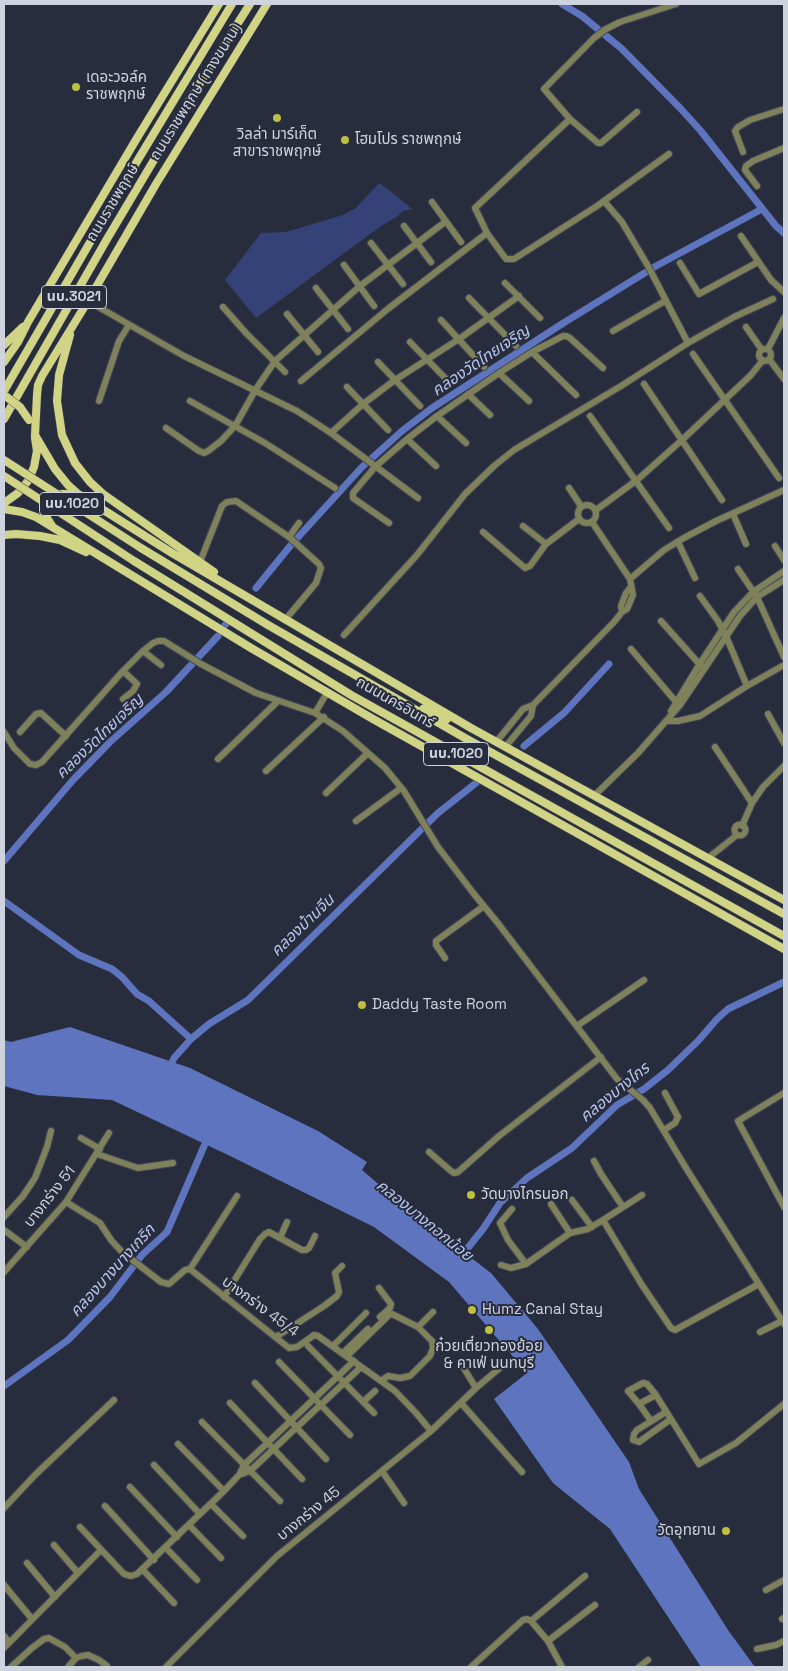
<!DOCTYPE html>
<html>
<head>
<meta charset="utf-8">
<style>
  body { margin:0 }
  #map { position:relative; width:788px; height:1671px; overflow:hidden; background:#282d3d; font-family:"Space Grotesk",sans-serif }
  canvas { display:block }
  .frame { position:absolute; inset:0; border:5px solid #cfd3de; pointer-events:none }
</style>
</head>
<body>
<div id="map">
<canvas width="788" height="1671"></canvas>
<div class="frame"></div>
</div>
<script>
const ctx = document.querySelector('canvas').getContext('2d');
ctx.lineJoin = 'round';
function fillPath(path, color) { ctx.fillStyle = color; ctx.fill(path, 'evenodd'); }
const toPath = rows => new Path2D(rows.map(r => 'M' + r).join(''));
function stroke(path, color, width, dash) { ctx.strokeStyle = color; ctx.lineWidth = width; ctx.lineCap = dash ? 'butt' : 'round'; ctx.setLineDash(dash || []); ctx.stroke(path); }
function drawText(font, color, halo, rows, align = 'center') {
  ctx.font = font + ' "Space Grotesk","Noto Sans Thai",sans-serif'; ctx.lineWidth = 4; ctx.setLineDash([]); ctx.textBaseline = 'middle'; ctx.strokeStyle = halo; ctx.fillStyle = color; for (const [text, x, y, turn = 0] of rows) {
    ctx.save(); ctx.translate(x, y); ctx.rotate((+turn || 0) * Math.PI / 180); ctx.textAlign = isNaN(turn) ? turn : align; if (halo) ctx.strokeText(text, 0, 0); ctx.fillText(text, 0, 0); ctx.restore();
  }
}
fillPath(toPath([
  [379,183,388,189,412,209,403,211,398,216,381,226,256,318,225,280,261,233,286,232,343,215,356,208]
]), '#344277');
fillPath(toPath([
  [70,1027,190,1068,318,1131,367,1162,362,1170,416,1216,491,1273,538,1329,629,1462,639,1489,728,1630,755,1667,701,1667,610,1529,553,1483,494,1399,527,1373,449,1282,374,1227,228,1155,112,1100,37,1095,4,1086,4,1040,11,1042]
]), '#5e74bf');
stroke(toPath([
  [562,4,582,16,622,49,681,109,700,130,776,226,784,233],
  [256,588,291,545,362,467,402,431,432,408,565,322,656,266,762,209],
  [225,625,227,623],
  [524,746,564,713,609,664],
  [4,861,73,780,110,742,166,692,218,636],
  [4,901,79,955,112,969,122,977,137,994,149,1001,191,1039],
  [169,1070,174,1058,191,1039,209,1024,248,1000,438,813,476,783],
  [459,1259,483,1229,500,1203,527,1178,572,1148,617,1105,644,1089,668,1070,698,1041,717,1019,728,1009,784,982],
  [4,1386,68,1340,110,1297,142,1255,167,1232,208,1137]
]), '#5e74bf', 7);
const minor = toPath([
  [637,112,608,137,601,143,598,143,570,119,544,89,594,38,606,29,620,22,676,4],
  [570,119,475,208,487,233,506,259,514,259,597,206,669,154],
  [743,152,735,131,738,127,750,120,784,109],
  [757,186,745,170,746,166,753,161,784,148],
  [604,201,622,222,648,266,688,343],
  [432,202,461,242],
  [404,226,431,262],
  [741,236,771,280,784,292],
  [371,243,403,284],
  [680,263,699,294,758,262],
  [344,265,374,306],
  [505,283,540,318],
  [316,288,348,329],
  [469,298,516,346],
  [88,301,184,356,297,411,331,433,418,498],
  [223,307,246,333,285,372],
  [287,314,318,352],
  [441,320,484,367],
  [746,327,762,350],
  [613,331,665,301],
  [410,342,450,383],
  [768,349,784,318],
  '759 355a6 6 0 1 1 12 0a6 6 0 1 1-12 0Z',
  [532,352,576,395],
  [693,354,779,478],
  [769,359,784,379],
  [378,362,420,406],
  [499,373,529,401],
  [301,381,389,308,487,233],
  [644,384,722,500],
  [347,387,388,430],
  [468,394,490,415],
  [99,401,119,341,129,325],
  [190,401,265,443,335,488],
  [437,416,466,443],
  [590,416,669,528],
  [166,428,199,451,204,453,208,451,221,441,235,426,256,389,275,361,360,286,445,222],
  [331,433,363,404,395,380,459,339,519,296],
  [407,439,436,466],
  [569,488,581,506],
  '578 514a9 9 0 1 1 18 0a9 9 0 1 1-18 0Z',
  [596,510,637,480,682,440,751,375,763,360],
  [733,514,746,544],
  [389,523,353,498,353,493,375,467,407,439,437,416,499,373,532,352,563,336,566,336,570,338,603,368],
  [523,526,546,544],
  [483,532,525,568,530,566,546,544,579,519],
  [678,542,695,578],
  [775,546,784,560],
  [200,562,222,506,227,502,236,501,289,537,299,523],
  [738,569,757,597,784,657],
  [630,579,664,550,682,539,716,521,784,490],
  [700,596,718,621,726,636,747,686],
  [622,612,621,606,626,593,630,588],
  [285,620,316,583,321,568,319,564,289,537],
  [661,621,702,667],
  [344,635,417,555,465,494,494,466,514,450,621,386,688,343,734,317,773,299],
  [631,649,677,703],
  [143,651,161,665],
  [123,699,133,691,137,684,123,671],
  [671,711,699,665,734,612,753,592,784,571],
  [315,713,327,693],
  [768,714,784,743],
  [666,721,678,721,700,716,747,686,784,665],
  [4,732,14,748,30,764,36,765,42,762,123,671,143,651,153,643,158,641,164,641,201,664,256,693,315,713,343,731,385,768,404,791,438,847,474,894,497,922,617,1079,643,1100,650,1108,686,1168,784,1324],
  [20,732,36,714,41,713,66,736],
  [497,741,523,709,533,705,614,622,622,612,627,609,633,595,630,579,592,522],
  [506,746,531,716,533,705],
  [715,747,752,803],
  [218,759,278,701],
  [266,771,324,717],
  [326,793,368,753],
  [595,795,638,753,680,705,740,616,757,597,784,580],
  [356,821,401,788],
  '734.5 830a5.5 5.5 0 1 1 11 0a5.5 5.5 0 1 1-11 0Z',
  [742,826,752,803,763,787,784,766],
  [708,858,737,835],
  [445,958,436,945,436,941,484,906],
  [577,1026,644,980],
  [784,1093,738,1121,784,1207],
  [664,1130,675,1123,678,1117,665,1093],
  [81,1138,100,1149],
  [429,1152,451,1171,454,1173,458,1172,499,1136,601,1057],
  [97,1154,138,1168,173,1163],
  [594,1161,601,1174,623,1207],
  [572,1200,592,1227],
  [66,1202,100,1223,111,1240,122,1252,161,1282,169,1284,185,1270,190,1269,289,1348,297,1347,310,1338,314,1335,318,1336,395,1391,416,1413,431,1431],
  [551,1204,570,1233],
  [512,1209,500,1223,508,1240,526,1264,570,1233,588,1229,603,1220,642,1285,671,1328,675,1330,759,1284],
  [4,1217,23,1196,35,1178,47,1147,51,1131],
  [603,1220,642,1195],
  [4,1230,27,1247],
  [280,1238,302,1250,306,1250,309,1248,315,1236],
  [501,1265,511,1268,526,1264],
  [190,1269,237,1196],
  [4,1272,66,1202,109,1133],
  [379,1288,391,1304,390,1308,380,1317],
  [224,1297,260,1239,265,1234,269,1232,280,1238,287,1222],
  [418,1327,433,1312],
  [760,1332,782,1321],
  [276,1337,324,1306,337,1296,339,1292,335,1273,342,1266],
  [308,1346,374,1413],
  [333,1346,366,1313],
  [343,1353,368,1329],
  [347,1356,389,1315,392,1314,418,1327,432,1341,433,1348,430,1356,410,1376,400,1378,388,1376,381,1381],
  [279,1362,350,1435],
  [460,1362,476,1388],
  [255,1383,326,1459],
  [363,1402,375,1391],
  [230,1403,302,1479],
  [461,1403,522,1472],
  [639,1404,628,1391,643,1383,647,1384,656,1395,699,1464,736,1443,784,1404],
  [666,1412,637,1430,634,1434,633,1440,639,1442,671,1419],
  [651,1421,639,1404,656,1395],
  [202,1422,280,1501],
  [178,1444,224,1491],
  [154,1465,200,1514],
  [382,1471,404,1503],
  [239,1475,250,1471,361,1367],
  [130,1487,177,1537],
  [211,1504,243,1536],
  [105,1506,154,1560],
  [4,1508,35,1475,114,1400],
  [189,1525,221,1558],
  [80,1527,124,1574,131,1576,137,1574,224,1491,239,1475,244,1465,354,1361],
  [54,1545,78,1573],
  [166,1548,197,1580],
  [27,1563,55,1597],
  [143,1570,174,1603],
  [4,1585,32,1619],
  [766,1590,784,1580],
  [782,1619,784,1618],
  [531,1621,585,1576],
  [4,1636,9,1642],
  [548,1641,595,1605],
  [4,1648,101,1550],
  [757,1649,776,1645,784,1641],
  [11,1667,32,1648,44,1639,49,1638,65,1647,76,1658],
  [68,1667,76,1658,82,1656,88,1655,99,1660,107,1666],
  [166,1667,277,1556,431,1431,476,1388,508,1361],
  [471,1667,523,1620,527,1619,531,1621,548,1641,562,1667],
  [639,1667,648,1660]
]);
const major = toPath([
  [70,335,59,375,57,401,62,435,75,463,90,482,103,494,214,572],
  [4,345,23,327],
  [4,362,18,342,28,322,137,138,219,4],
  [4,391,133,168,232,4],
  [4,419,107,239,195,91,250,4],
  [35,435,55,469,68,485,78,494,172,553,471,728,784,900],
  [35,435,37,395,38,385,42,376,88,301,156,184,267,4],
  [4,503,18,493,28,481,34,467,37,451,35,438],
  [4,509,22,512,36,517,251,648,373,719,784,949],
  [52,526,45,515,45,504,49,497,56,494,78,494],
  [4,535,16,534,40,536,60,540,86,552],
  [141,548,268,625,465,738,784,914],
  [134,561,351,695,784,936],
  [423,709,447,719]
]);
stroke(minor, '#434857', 8);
stroke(major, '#434857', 9);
stroke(minor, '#7f815b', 6);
stroke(major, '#d2d485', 8);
const majorBridge = toPath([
  [4,395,20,407,29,420],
  [4,460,141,548],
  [4,476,134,561]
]);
stroke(majorBridge, '#434857', 9, []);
stroke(majorBridge, '#d2d485', 8);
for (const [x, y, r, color] of [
  [76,87,5,"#bebf42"],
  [277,118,5,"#bebf42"],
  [345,140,5,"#bebf42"],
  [362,1005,5,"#bebf42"],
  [471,1195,5,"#bebf42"],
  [472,1310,5,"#bebf42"],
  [489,1330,5,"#bebf42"],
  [726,1531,5,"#bebf42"]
]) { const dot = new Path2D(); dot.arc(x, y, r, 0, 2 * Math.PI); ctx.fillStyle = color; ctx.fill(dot); stroke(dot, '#282d3d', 2); }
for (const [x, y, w] of [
  [74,297,65],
  [72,504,65],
  [456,754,65]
]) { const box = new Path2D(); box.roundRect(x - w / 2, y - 11.5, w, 23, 4); ctx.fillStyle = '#282d3d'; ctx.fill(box); stroke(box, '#cfd3de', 1); }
drawText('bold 14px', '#cfd3de', null, [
  ["นบ.3021",74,297],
  ["นบ.1020",72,504],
  ["นบ.1020",456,754]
]);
drawText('15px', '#cfd3de', '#282d3d', [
  ["เดอะวอล์ค",86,78],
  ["ราชพฤกษ์",86,95],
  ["วิลล่า มาร์เก็ต",277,135,"center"],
  ["สาขาราชพฤกษ์",277,152,"center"],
  ["โฮมโปร ราชพฤกษ์",355,140],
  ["Daddy Taste Room",372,1005],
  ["วัดบางไกรนอก",481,1195],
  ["Humz Canal Stay",482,1310],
  ["ก๋วยเตี๋ยวทองย้อย",489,1347,"center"],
  ["& คาเฟ่ นนทบุรี",489,1364,"center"],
  ["วัดอุทยาน",716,1531,"right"]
], 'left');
drawText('15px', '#cfd3de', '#282d3d', [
  ["ถนนราชพฤกษ์ (ทางขนาน)",196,92,-58],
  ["ถนนราชพฤกษ์",113,203,-59],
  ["ถนนนครอินทร์",395,703,30],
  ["บางกร่าง 51",50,1197,-52],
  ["บางกร่าง 45/4",260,1307,36],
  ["บางกร่าง 45",309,1514,-39]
]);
drawText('italic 16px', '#b7c4ed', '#282d3d', [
  ["คลองวัดไทยเจริญ",481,361,-34],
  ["คลองวัดไทยเจริญ",100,737,-44],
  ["คลองบ้านจีน",303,926,-44],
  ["คลองบางไกร",615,1093,-39],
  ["คลองบางกอกน้อย",424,1221,39],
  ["คลองบางนางเกริก",113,1271,-48]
]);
</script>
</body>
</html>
